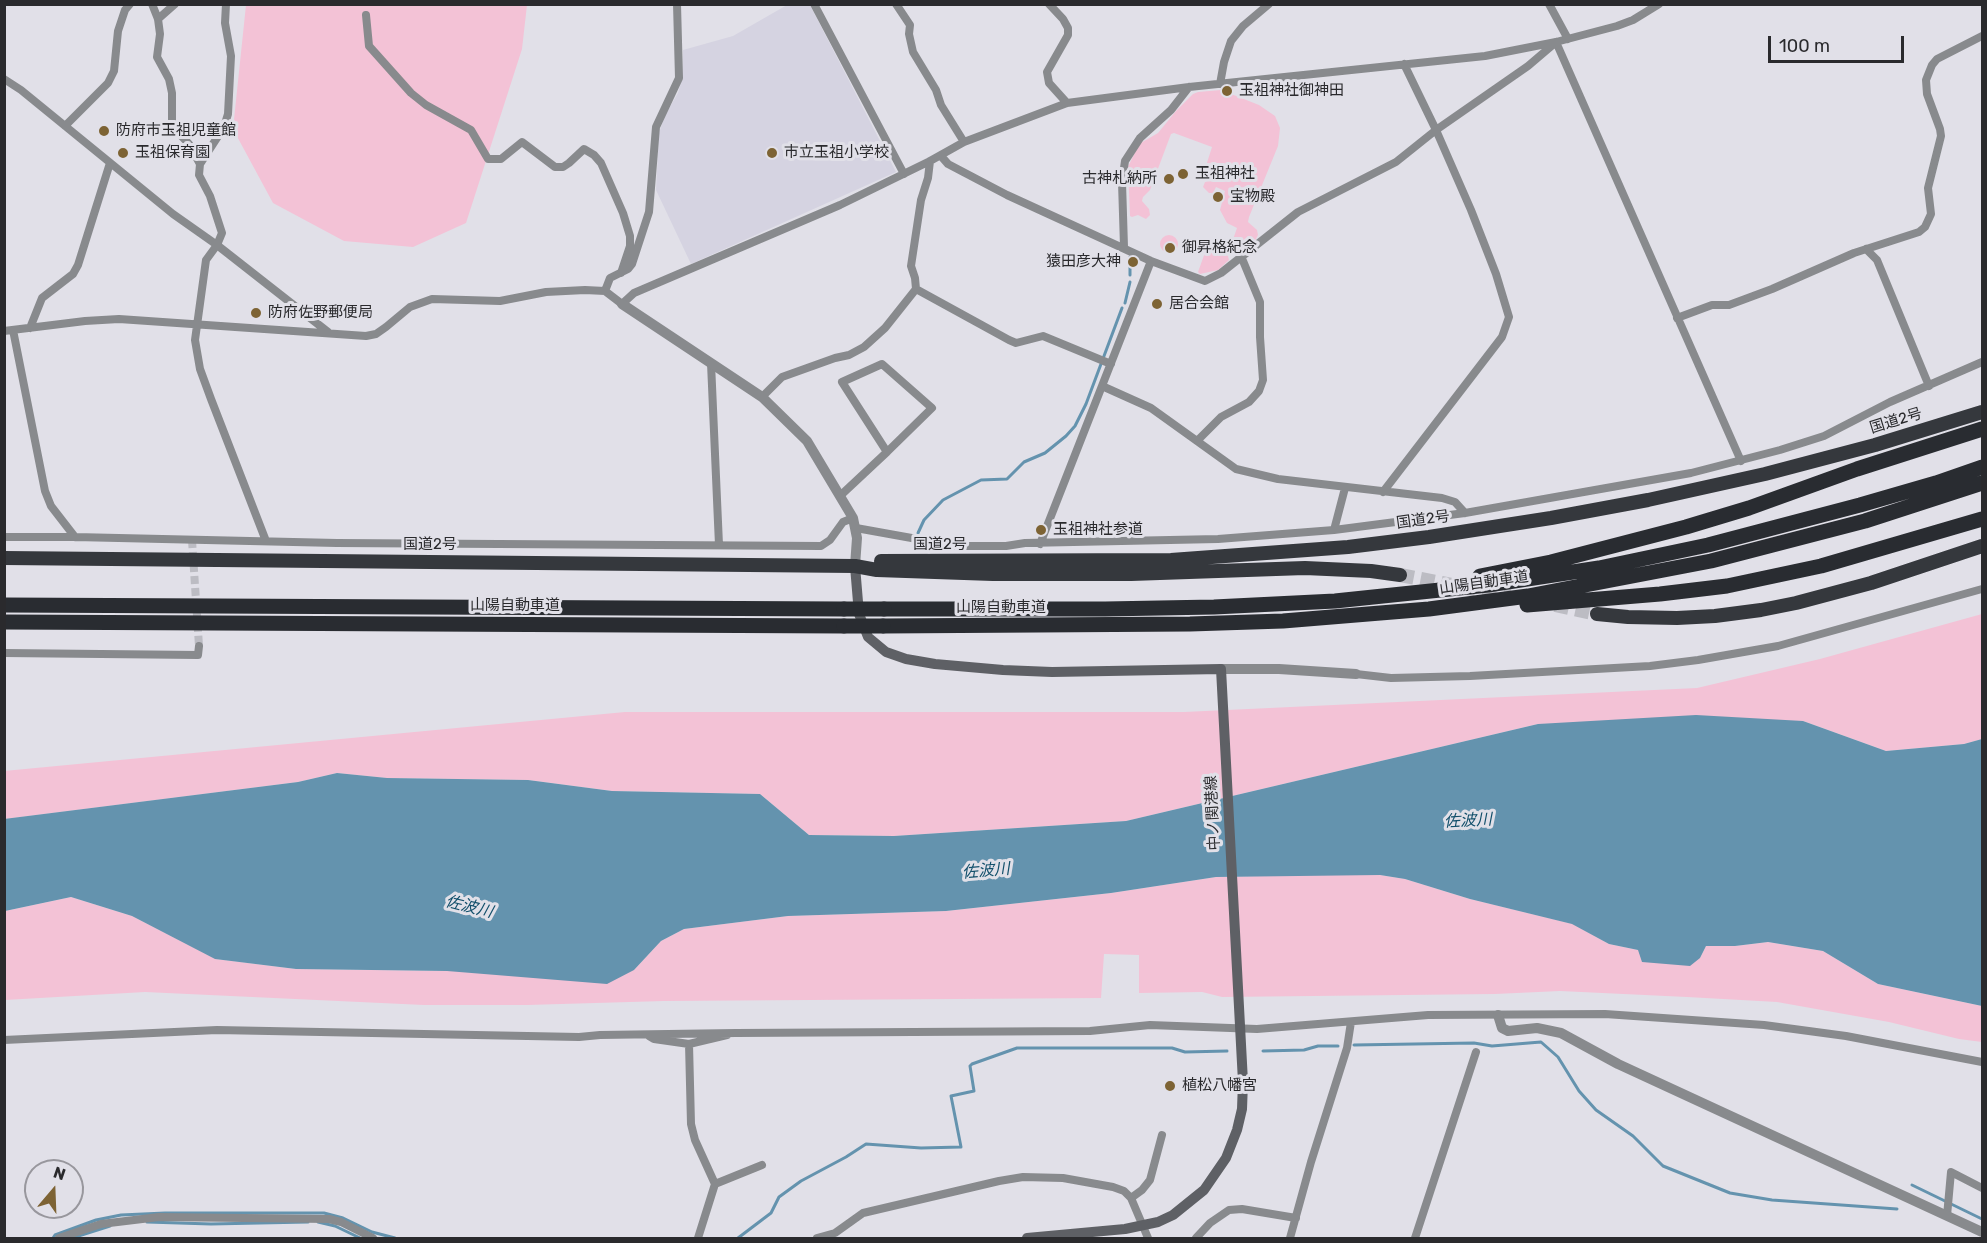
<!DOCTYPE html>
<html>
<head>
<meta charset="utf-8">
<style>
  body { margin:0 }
  #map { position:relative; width:1987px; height:1243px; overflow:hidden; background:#e1e0e8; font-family:Rubik,sans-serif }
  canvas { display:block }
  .frame { position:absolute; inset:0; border:6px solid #2a2a2d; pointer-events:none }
  .north { position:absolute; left:24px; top:1159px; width:60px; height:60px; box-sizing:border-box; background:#e1e0e8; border:2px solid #98979d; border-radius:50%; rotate:19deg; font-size:16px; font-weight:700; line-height:24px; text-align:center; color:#2a2a2d }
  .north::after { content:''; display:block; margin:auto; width:21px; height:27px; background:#7d6334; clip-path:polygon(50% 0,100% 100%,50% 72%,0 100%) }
  .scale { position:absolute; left:1768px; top:36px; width:136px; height:27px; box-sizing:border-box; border:3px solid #2a2a2d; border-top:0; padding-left:8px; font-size:18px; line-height:21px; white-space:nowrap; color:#2a2a2d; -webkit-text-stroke:4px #e1e0e8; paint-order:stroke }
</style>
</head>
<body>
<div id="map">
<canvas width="1987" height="1243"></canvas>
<div class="frame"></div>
<div class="north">N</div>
<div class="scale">100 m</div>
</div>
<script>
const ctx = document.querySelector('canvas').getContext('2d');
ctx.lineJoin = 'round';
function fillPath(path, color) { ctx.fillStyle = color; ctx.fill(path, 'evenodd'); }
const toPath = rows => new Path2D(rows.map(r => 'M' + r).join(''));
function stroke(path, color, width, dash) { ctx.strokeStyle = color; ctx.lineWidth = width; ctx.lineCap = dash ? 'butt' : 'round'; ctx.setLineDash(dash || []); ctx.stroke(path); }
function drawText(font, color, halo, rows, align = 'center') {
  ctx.font = font + ' Rubik,"Noto Sans JP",sans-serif'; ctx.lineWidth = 6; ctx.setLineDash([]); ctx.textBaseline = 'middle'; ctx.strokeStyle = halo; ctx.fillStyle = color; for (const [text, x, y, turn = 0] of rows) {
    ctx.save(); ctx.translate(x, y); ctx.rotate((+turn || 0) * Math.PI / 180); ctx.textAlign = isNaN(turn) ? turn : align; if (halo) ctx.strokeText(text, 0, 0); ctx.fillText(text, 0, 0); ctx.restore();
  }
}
fillPath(toPath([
  [787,5,810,5,896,172,691,264,656,190,659,133,665,115,678,93,682,78,683,50,733,36]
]), '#d5d3e1');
fillPath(toPath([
  [246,5,527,5,522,49,466,223,413,247,344,241,273,203,233,129],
  [1221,90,1259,105,1275,116,1280,128,1278,146,1249,217,1248,222,1257,230,1258,235,1255,241,1238,255,1232,252,1230,248,1237,228,1227,223,1220,210,1225,191,1216,187,1213,193,1209,193,1203,187,1205,182,1208,181,1211,176,1204,172,1212,147,1174,133,1171,134,1150,190,1143,197,1142,201,1149,209,1150,215,1146,219,1138,215,1132,217,1130,216,1128,167,1139,144,1158,133,1176,111,1193,94,1198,92],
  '1160 244a9 9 0 1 1 18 0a9 9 0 1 1-18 0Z',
  [1207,247,1221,251,1228,256,1229,260,1218,270,1200,274,1198,272],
  [1982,614,1982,739,1964,744,1886,751,1803,721,1538,724,1126,821,894,836,809,835,760,794,612,791,528,780,386,778,337,773,298,782,5,819,4,771,625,712,1184,712,1697,688,1820,659],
  [1302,875,1380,875,1405,879,1470,899,1573,924,1609,944,1638,950,1700,958,1706,946,1735,946,1768,942,1823,951,1878,984,1982,1006,1982,1042,1959,1039,1889,1022,1777,1002,1687,997,1560,991,1495,994,1222,997,1202,992,1139,993,1139,955,1104,954,1101,998,664,1001,527,1005,424,1005,145,992,5,1000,5,911,71,897,132,916,216,959,296,969,447,971,634,970,661,941,684,929,788,916,946,911,1111,893,1216,877]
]), '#f3c2d6');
fillPath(toPath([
  [1696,715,1803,721,1886,751,1964,744,1982,739,1982,1006,1878,984,1823,951,1768,942,1735,946,1706,946,1700,958,1690,966,1642,962,1638,950,1609,944,1572,924,1470,899,1405,879,1380,875,1216,877,1111,893,946,911,788,916,684,929,661,941,634,970,607,984,447,971,296,969,215,959,132,916,71,897,5,911,4,819,298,782,337,773,387,778,528,780,612,791,760,794,809,835,894,836,1126,821,1538,724]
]), '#6493ae');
stroke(toPath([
  [1130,275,1130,257],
  [1125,303,1130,282],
  [918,533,924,520,943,500,981,480,1007,479,1024,462,1045,453,1066,436,1075,426,1086,404,1122,308],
  [1354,1045,1474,1043,1492,1046,1541,1042,1558,1057,1579,1091,1596,1110,1633,1136,1663,1166,1730,1193,1772,1200,1897,1209],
  [1263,1051,1304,1050,1318,1046,1338,1046],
  [1912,1185,1982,1219],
  [147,1222,211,1224,308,1222],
  [318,1222,335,1226,360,1238],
  [53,1238,55,1235,96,1220,121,1215,165,1213,324,1213,343,1218,372,1232,395,1238],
  [72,1238,110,1226],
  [738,1238,771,1213,779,1197,801,1181,846,1157,866,1144,921,1148,961,1147,951,1096,974,1091,970,1066,972,1064,1017,1048,1172,1048,1185,1052,1227,1051]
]), '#6493ae', 3);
stroke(toPath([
  [192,540,199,646]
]), '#bcbcc3', 8, [8, 4]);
stroke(toPath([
  [1400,575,1510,596],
  [1555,605,1597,614]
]), '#bcbcc3', 14, [14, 7]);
stroke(toPath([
  [152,4,158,19,160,34,157,57,169,79,172,93,172,126,189,144,200,164],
  [226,4,225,23,231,56,228,114,224,127,200,164,199,175,210,196,222,233,217,245,206,260,195,340,200,369,211,399,266,541],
  [814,4,904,174],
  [896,4,910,25,909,34,913,52,936,90,941,105,964,142],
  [1049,4,1063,19,1068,28,1068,35,1047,72,1049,83,1067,103],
  [1549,4,1568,39],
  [366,15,369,46,411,93,426,105,471,130,488,159,501,159,522,142,555,167,563,167,569,163,584,149,594,155,601,163,623,213,630,236,630,246,621,273],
  [158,19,175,4],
  [1556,42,1741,461],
  [4,79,21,90,173,214,217,245,328,332],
  [1220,84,1224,62,1231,41,1243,26,1269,4],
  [65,126,108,83,114,71,118,31,125,10,130,4],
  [941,156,948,164,1007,195,1151,261,1205,281,1221,273,1298,212,1396,162,1436,130,1528,66,1555,43],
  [1124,247,1122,182,1125,161,1140,138,1171,110,1189,87],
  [1866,249,1877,260,1929,386],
  [916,289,1009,340,1016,343,1043,336,1111,364],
  [605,291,610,278,628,269,632,264,649,212,656,127,679,78,677,4],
  [1677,318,1712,305,1729,305,1772,289,1854,253,1919,232,1925,227,1931,214,1928,188,1941,136,1940,129,1927,94,1926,80,1932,65,1937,59,1982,36],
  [30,328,42,298,73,274,78,265,110,163],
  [13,330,45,491,51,506,75,537],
  [4,331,85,321,119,319,366,336,376,334,386,327,410,307,432,299,500,301,546,292,585,290,605,291,622,304,634,293,840,205,930,161,964,142,1067,103,1189,87,1485,56,1556,42,1617,26,1633,20,1659,4],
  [711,363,719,545],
  [1102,386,1151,408,1236,469,1278,479,1442,498,1455,502,1465,513],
  [762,397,782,377,835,358,849,355,864,347,885,328,916,289,915,278,911,266,921,200,928,178,930,161],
  [1197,441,1221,417,1249,402,1259,391,1263,380,1260,337,1260,302,1241,256],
  [1383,492,1502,337,1509,317,1496,274,1471,210,1436,130,1404,64],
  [841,495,887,452,932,408,882,364,842,382,887,452],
  [856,528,956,546,1006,546,1025,543,1218,539,1334,530,1465,513,1691,473,1780,450,1824,436,1890,402,1982,362],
  [1334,530,1345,488],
  [4,537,75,537,337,543,821,546,830,540,843,522,853,518],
  [1040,544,1151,261],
  [4,653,198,655,199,646],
  [1356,674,1391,678,1470,676,1650,666,1698,660,1778,646,1982,589],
  [649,1036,654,1039,689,1044,727,1035],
  [4,1040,217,1030,579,1037,600,1035,736,1033,1090,1031,1150,1025,1257,1029,1428,1015,1605,1014,1764,1025,1846,1036,1982,1062],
  [689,1044,691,1124,695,1140,715,1184,698,1238],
  [715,1184,762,1165],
  [1131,1198,1142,1190,1150,1180,1162,1135],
  [1947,1216,1951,1172,1982,1188],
  [59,1238,101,1224,159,1217,329,1219,341,1222,373,1238],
  [817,1238,835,1233,863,1213,999,1181,1023,1177,1063,1178,1113,1187,1124,1191,1131,1198,1148,1238],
  [1196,1238,1210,1223,1229,1210,1242,1209,1296,1218],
  [1290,1238,1311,1162,1347,1048,1351,1022],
  [1415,1238,1476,1052]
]), '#888a8d', 8);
stroke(toPath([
  [622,304,762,397,807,441,853,518,857,538,855,566],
  [1221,669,1279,669,1356,674],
  [1498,1015,1502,1028,1508,1031,1537,1028,1561,1033,1618,1064,1982,1232]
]), '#888a8d', 10);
stroke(toPath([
  [855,566,859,614,868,637,886,652,906,659,935,664,1003,670,1052,672,1221,669,1243,1082,1242,1109,1237,1130,1226,1158,1204,1190,1173,1215,1158,1222,1125,1229,1027,1238]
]), '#5e6065', 10);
stroke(toPath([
  [4,558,855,566,877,570,993,574,1131,574,1305,568,1371,571,1400,575],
  [881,561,1171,560,1348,547,1429,537,1551,518,1648,500,1765,474,1875,445,1982,412],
  [1597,614,1628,617,1677,618,1715,616,1761,610,1796,603,1871,583,1982,546]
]), '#35383d', 14);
stroke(toPath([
  [1480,576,1551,562,1686,527,1749,508,1857,469,1982,429],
  [4,605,844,609],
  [1527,605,1660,594,1727,586,1821,566,1982,519],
  [884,609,1105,609,1214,607,1335,601,1488,585,1599,568,1708,545,1860,505,1936,483,1982,467],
  [4,622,844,626],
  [883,626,1190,624,1283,621,1429,609,1528,596,1711,561,1865,521,1982,483]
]), '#292c31', 15);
stroke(toPath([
  [844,609,884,609],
  [844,626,883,626]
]), '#292c31', 15);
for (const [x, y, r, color] of [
  [1227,91,6,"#7d6334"],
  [104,131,6,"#7d6334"],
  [123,153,6,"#7d6334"],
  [772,153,6,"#7d6334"],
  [1183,174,6,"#7d6334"],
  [1169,179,6,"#7d6334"],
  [1218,197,6,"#7d6334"],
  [1170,248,6,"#7d6334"],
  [1133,262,6,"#7d6334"],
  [1157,304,6,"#7d6334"],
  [256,313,6,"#7d6334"],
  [1041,530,6,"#7d6334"],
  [1170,1086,6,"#7d6334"]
]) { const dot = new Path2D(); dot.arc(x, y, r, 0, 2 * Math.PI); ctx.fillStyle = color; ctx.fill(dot); stroke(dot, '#e1e0e8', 2); }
drawText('15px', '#2a2a2d', '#e1e0e8', [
  ["玉祖神社御神田",1239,91],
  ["防府市玉祖児童館",116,131],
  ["玉祖保育園",135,153],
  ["市立玉祖小学校",784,153],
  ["玉祖神社",1195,174],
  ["古神札納所",1157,179,"right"],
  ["宝物殿",1230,197],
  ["御昇格紀念",1182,248],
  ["猿田彦大神",1121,262,"right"],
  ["居合会館",1169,304],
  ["防府佐野郵便局",268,313],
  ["玉祖神社参道",1053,530],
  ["植松八幡宮",1182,1086]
], 'left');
drawText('15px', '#2a2a2d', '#e1e0e8', [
  ["国道2号",1896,421,-17],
  ["国道2号",1423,520,-8],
  ["国道2号",430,545],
  ["国道2号",940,545],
  ["山陽自動車道",1484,583,-8],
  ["山陽自動車道",515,606],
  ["山陽自動車道",1001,608],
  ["中ノ関港線",1213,813,-93]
]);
drawText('italic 16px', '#124f6b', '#e1e0e8', [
  ["佐波川",1468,821,-3],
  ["佐波川",986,871,-5],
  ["佐波川",469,907,14]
]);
</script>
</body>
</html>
